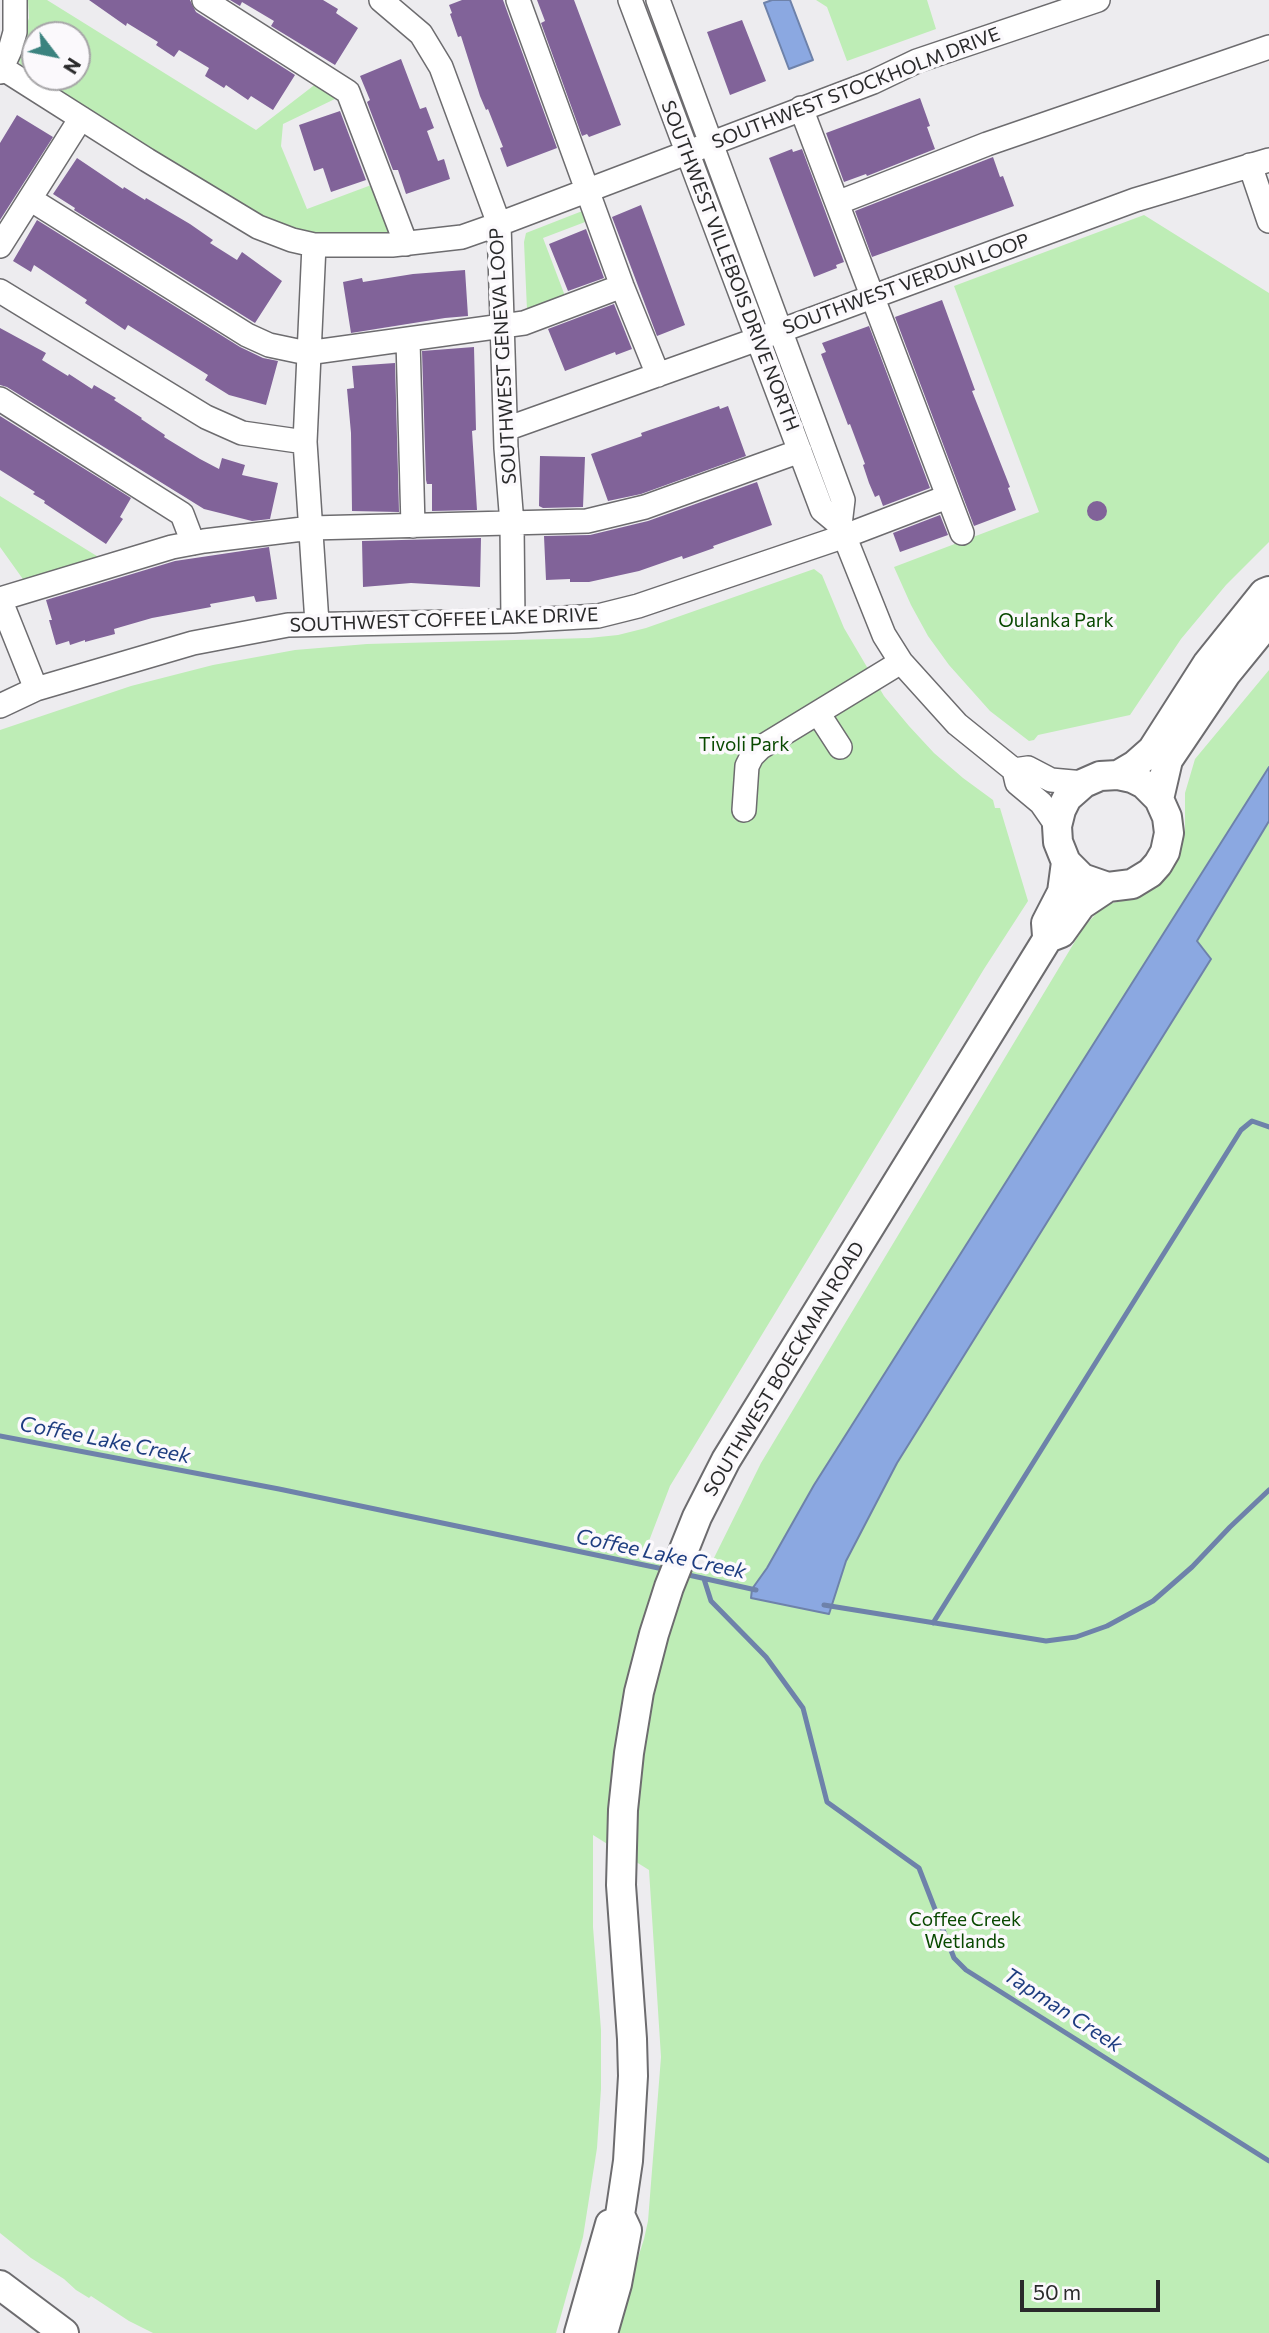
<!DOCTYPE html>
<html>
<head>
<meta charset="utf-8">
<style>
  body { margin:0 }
  #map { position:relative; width:1269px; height:2333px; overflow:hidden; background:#edecef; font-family:Commissioner,sans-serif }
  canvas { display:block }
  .north { position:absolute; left:21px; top:21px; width:70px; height:70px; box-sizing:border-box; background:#fbf9fc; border:2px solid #a7a6a8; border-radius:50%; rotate:122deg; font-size:19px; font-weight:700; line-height:28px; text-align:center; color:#2a2a2b }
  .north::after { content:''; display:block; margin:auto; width:24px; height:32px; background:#3b837f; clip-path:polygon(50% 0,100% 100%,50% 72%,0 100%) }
  .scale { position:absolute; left:1020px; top:2280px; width:140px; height:32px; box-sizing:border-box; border:4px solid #2a2a2b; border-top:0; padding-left:9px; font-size:21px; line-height:24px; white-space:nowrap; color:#2a2a2b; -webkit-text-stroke:5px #fbf9fc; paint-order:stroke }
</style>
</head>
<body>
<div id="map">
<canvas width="1269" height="2333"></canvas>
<div class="north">N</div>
<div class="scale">50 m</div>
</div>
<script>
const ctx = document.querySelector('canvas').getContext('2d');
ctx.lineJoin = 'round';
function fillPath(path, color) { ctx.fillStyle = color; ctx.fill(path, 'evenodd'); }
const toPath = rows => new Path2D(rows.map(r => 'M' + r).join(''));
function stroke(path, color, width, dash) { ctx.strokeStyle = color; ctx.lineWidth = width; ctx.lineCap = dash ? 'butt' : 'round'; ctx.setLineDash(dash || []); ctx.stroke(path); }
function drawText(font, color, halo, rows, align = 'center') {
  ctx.font = font + ' Commissioner,sans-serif'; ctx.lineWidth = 7; ctx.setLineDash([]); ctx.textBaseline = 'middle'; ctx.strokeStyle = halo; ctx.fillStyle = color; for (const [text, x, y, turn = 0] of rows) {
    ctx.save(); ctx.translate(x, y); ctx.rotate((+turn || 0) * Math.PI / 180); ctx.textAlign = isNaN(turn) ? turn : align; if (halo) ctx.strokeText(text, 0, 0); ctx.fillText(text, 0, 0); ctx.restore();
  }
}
fillPath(toPath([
  [28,0,47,0,256,130,317,83,339,97,283,124,281,146,307,209,374,184,389,234,375,237,336,239,305,235,275,226,246,210,37,79,22,68,16,55,29,18],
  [35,35,77,35,77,77,35,77],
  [816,0,927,0,936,29,847,61,827,7],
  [590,208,593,219,543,238,565,296,527,310,524,242,526,233],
  [1144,215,1269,293,1269,542,1226,585,1181,639,1130,715,1038,735,1034,740,1029,741,990,711,949,665,928,636,911,605,894,567,1039,512,954,286],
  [0,496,100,558,25,582,0,547],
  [814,569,822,575,844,628,884,696,909,726,934,753,963,778,993,800,995,808,1000,808,1028,901,984,969,670,1486,644,1554,648,1556,709,1568,761,1463,1083,928,1104,905,1135,898,1159,883,1177,860,1185,834,1185,793,1195,759,1269,670,1269,2333,614,2333,644,2239,648,2221,661,2057,649,1870,593,1835,593,1927,601,2030,601,2089,597,2148,583,2237,556,2333,153,2333,129,2321,91,2296,89,2298,76,2290,64,2279,31,2258,0,2233,0,730,131,686,213,665,295,650,367,644,589,638,618,635,646,628]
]), '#beedb6');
const water = toPath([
  [772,0,790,0,813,60,789,69,764,3,772,0],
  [1269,767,1269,821,1197,941,1211,959,897,1463,846,1561,829,1614,751,1598,752,1589,767,1568,814,1485,1269,767]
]);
fillPath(water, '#8ba8e1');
stroke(water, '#6e82aa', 2);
stroke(toPath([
  [0,1436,279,1489,668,1570],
  [684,1574,756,1590],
  [704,1579,711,1601,766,1657,803,1708,827,1802,919,1868,954,1958,966,1970,1269,2161],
  [824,1605,1046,1641,1076,1637,1107,1626,1153,1601,1192,1567,1230,1527,1269,1490],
  [933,1623,1241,1130,1252,1121,1269,1127]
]), '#6e82aa', 5);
fillPath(toPath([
  [89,0,190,0,196,12,295,75,273,110,251,96,248,100,226,85,224,88,205,76,209,68,179,50,174,57,156,45,158,42,127,23,126,26],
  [230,0,323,0,338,9,336,13,358,28,335,65,271,26,274,21,242,2,240,6],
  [462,0,503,0,557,148,507,167,500,148,503,147,488,109,486,110,480,96,461,36,458,37,450,14,452,13,449,5],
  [537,0,574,0,621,125,589,137,587,134,582,136,541,23,545,21],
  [742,20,766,81,730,95,707,32],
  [401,59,420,109,426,107,434,128,427,131,438,161,444,159,450,179,406,194,398,170,393,170,367,102,370,100,360,76],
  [920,98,930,126,927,127,935,149,867,176,866,174,844,182,826,133],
  [340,111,366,180,331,192,323,168,314,171,299,125],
  [17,115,53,137,0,220,0,143],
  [792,149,793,152,802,149,844,262,836,265,837,268,814,277,769,158],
  [993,157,1000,177,1003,176,1014,206,872,257,855,211],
  [77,158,123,189,124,187,145,200,146,198,190,224,213,240,210,243,237,260,242,252,282,281,255,323,74,210,75,208,53,194],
  [641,205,685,325,657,336,612,217],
  [37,220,240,347,263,358,278,361,266,405,229,395,205,380,208,375,128,325,125,330,85,303,87,300,34,265,31,272,13,261],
  [586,229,604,278,568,291,549,244],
  [465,270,468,316,445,318,351,333,343,282,362,278,363,282,413,274],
  [942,300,975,390,972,391,1010,487,1008,488,1016,510,974,526,895,317],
  [614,304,632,349,616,355,615,352,565,371,548,329],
  [869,326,930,488,883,506,879,495,875,497,869,483,863,465,865,464,850,424,848,425,821,354,826,352,822,343],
  [0,328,46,353,42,360,68,376,69,374,92,389,94,385,116,398,114,400,142,418,141,419,165,435,164,437,200,459,219,469,222,458,245,465,242,475,278,483,270,519,252,521,204,509,7,387,0,385],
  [474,347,476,430,472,431,477,510,432,511,432,484,427,484,426,480,422,351],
  [395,363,399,512,352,511,351,433,347,389,354,388,352,366],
  [719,406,720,409,728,406,746,456,641,494,608,501,591,454,642,436,641,433],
  [0,416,131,498,120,517,123,519,106,544,44,503,45,501,33,494,35,492,0,470],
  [540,456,585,457,583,507,543,508,539,506],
  [757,482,772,525,713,546,714,548,683,559,682,556,639,571,589,582,570,582,570,579,546,580,544,536,590,535,648,521],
  '1087 511a10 10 0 1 1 20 0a10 10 0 1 1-20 0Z',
  [940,515,948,535,900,552,893,533],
  [481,538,480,587,411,583,363,587,362,541],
  [269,547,277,599,256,602,254,596,210,604,211,607,152,618,114,629,115,634,85,642,85,640,70,645,69,641,56,645,49,620,52,620,46,600,175,561]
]), '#816399');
const minor = toPath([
  [204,0,348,92,406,244],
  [381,0,421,34,441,67,499,224,506,448,512,524,513,621],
  [518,0,622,286,658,375],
  [630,0,822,510,840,525,884,635,901,662,957,724,1014,770,1017,783,1041,803,1057,826],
  [658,0,843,500,840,525],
  [2,68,147,160,258,227,292,240,314,245,392,245,462,237,499,224,873,82,917,61,1098,0],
  [0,72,10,50,15,32,15,0],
  [801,108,962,533],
  [1250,165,1269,221],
  [30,199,247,335,269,345,307,353,524,323,622,286],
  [837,203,987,144,1269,47],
  [314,245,305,442,317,623],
  [0,246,81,118],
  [0,291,206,417,242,433,305,442],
  [408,340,413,526],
  [0,399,182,514,193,543],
  [506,429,758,339,1135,200,1269,160],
  [0,599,172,547,204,541,311,528,587,521,645,507,800,451],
  [0,599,36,689],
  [0,706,36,689,193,643,288,625,513,621,598,616,638,606,845,536,947,497],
  [818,713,840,747],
  [1014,770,1028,768,1051,780,1084,783],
  [744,810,747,766,752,756,760,748,901,662]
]);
const major = toPath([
  [1118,775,1135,765,1152,750,1207,664,1264,593,1269,591],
  [1159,799,1144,784,1132,778,1118,775,1100,776,1084,783,1067,798,1061,810,1057,826,1058,842,1066,862,1082,878,1108,887,1132,884,1150,873,1158,864,1165,852,1169,833,1167,817,1159,799,1168,760,1226,674,1269,621],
  [1047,936,1046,923,1062,892,1066,862],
  [0,2285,64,2333],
  [579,2333,610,2224],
  [603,2333,617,2284,627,2230,620,2215,628,2161,633,2076,632,2039,621,1885,623,1810,629,1753,639,1692,654,1634,669,1587,697,1517,726,1460,1048,938,1061,933,1081,905,1108,887]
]);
stroke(minor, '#6d6c6f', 26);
stroke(major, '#6d6c6f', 32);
stroke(minor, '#fff', 23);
stroke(major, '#fff', 28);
drawText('19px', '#2a2a2b', '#fbf9fc', [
  ["SOUTHWEST STOCKHOLM DRIVE",856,88,-21],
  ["SOUTHWEST VILLEBOIS DRIVE NORTH",730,266,69],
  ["SOUTHWEST VERDUN LOOP",906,284,-20],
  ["SOUTHWEST GENEVA LOOP",503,356,-93],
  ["SOUTHWEST COFFEE LAKE DRIVE",444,620,-2],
  ["SOUTHWEST BOECKMAN ROAD",784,1369,-59]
]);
drawText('19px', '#094900', '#fbf9fc', [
  ["Oulanka Park",1056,621],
  ["Tivoli Park",744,745],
  ["Coffee Creek",965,1920],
  ["Wetlands",965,1942]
]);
drawText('italic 21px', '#1e3d80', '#fbf9fc', [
  ["Coffee Lake Creek",105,1440,11],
  ["Coffee Lake Creek",661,1554,12],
  ["Tapman Creek",1063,2010,33]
]);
</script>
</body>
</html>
